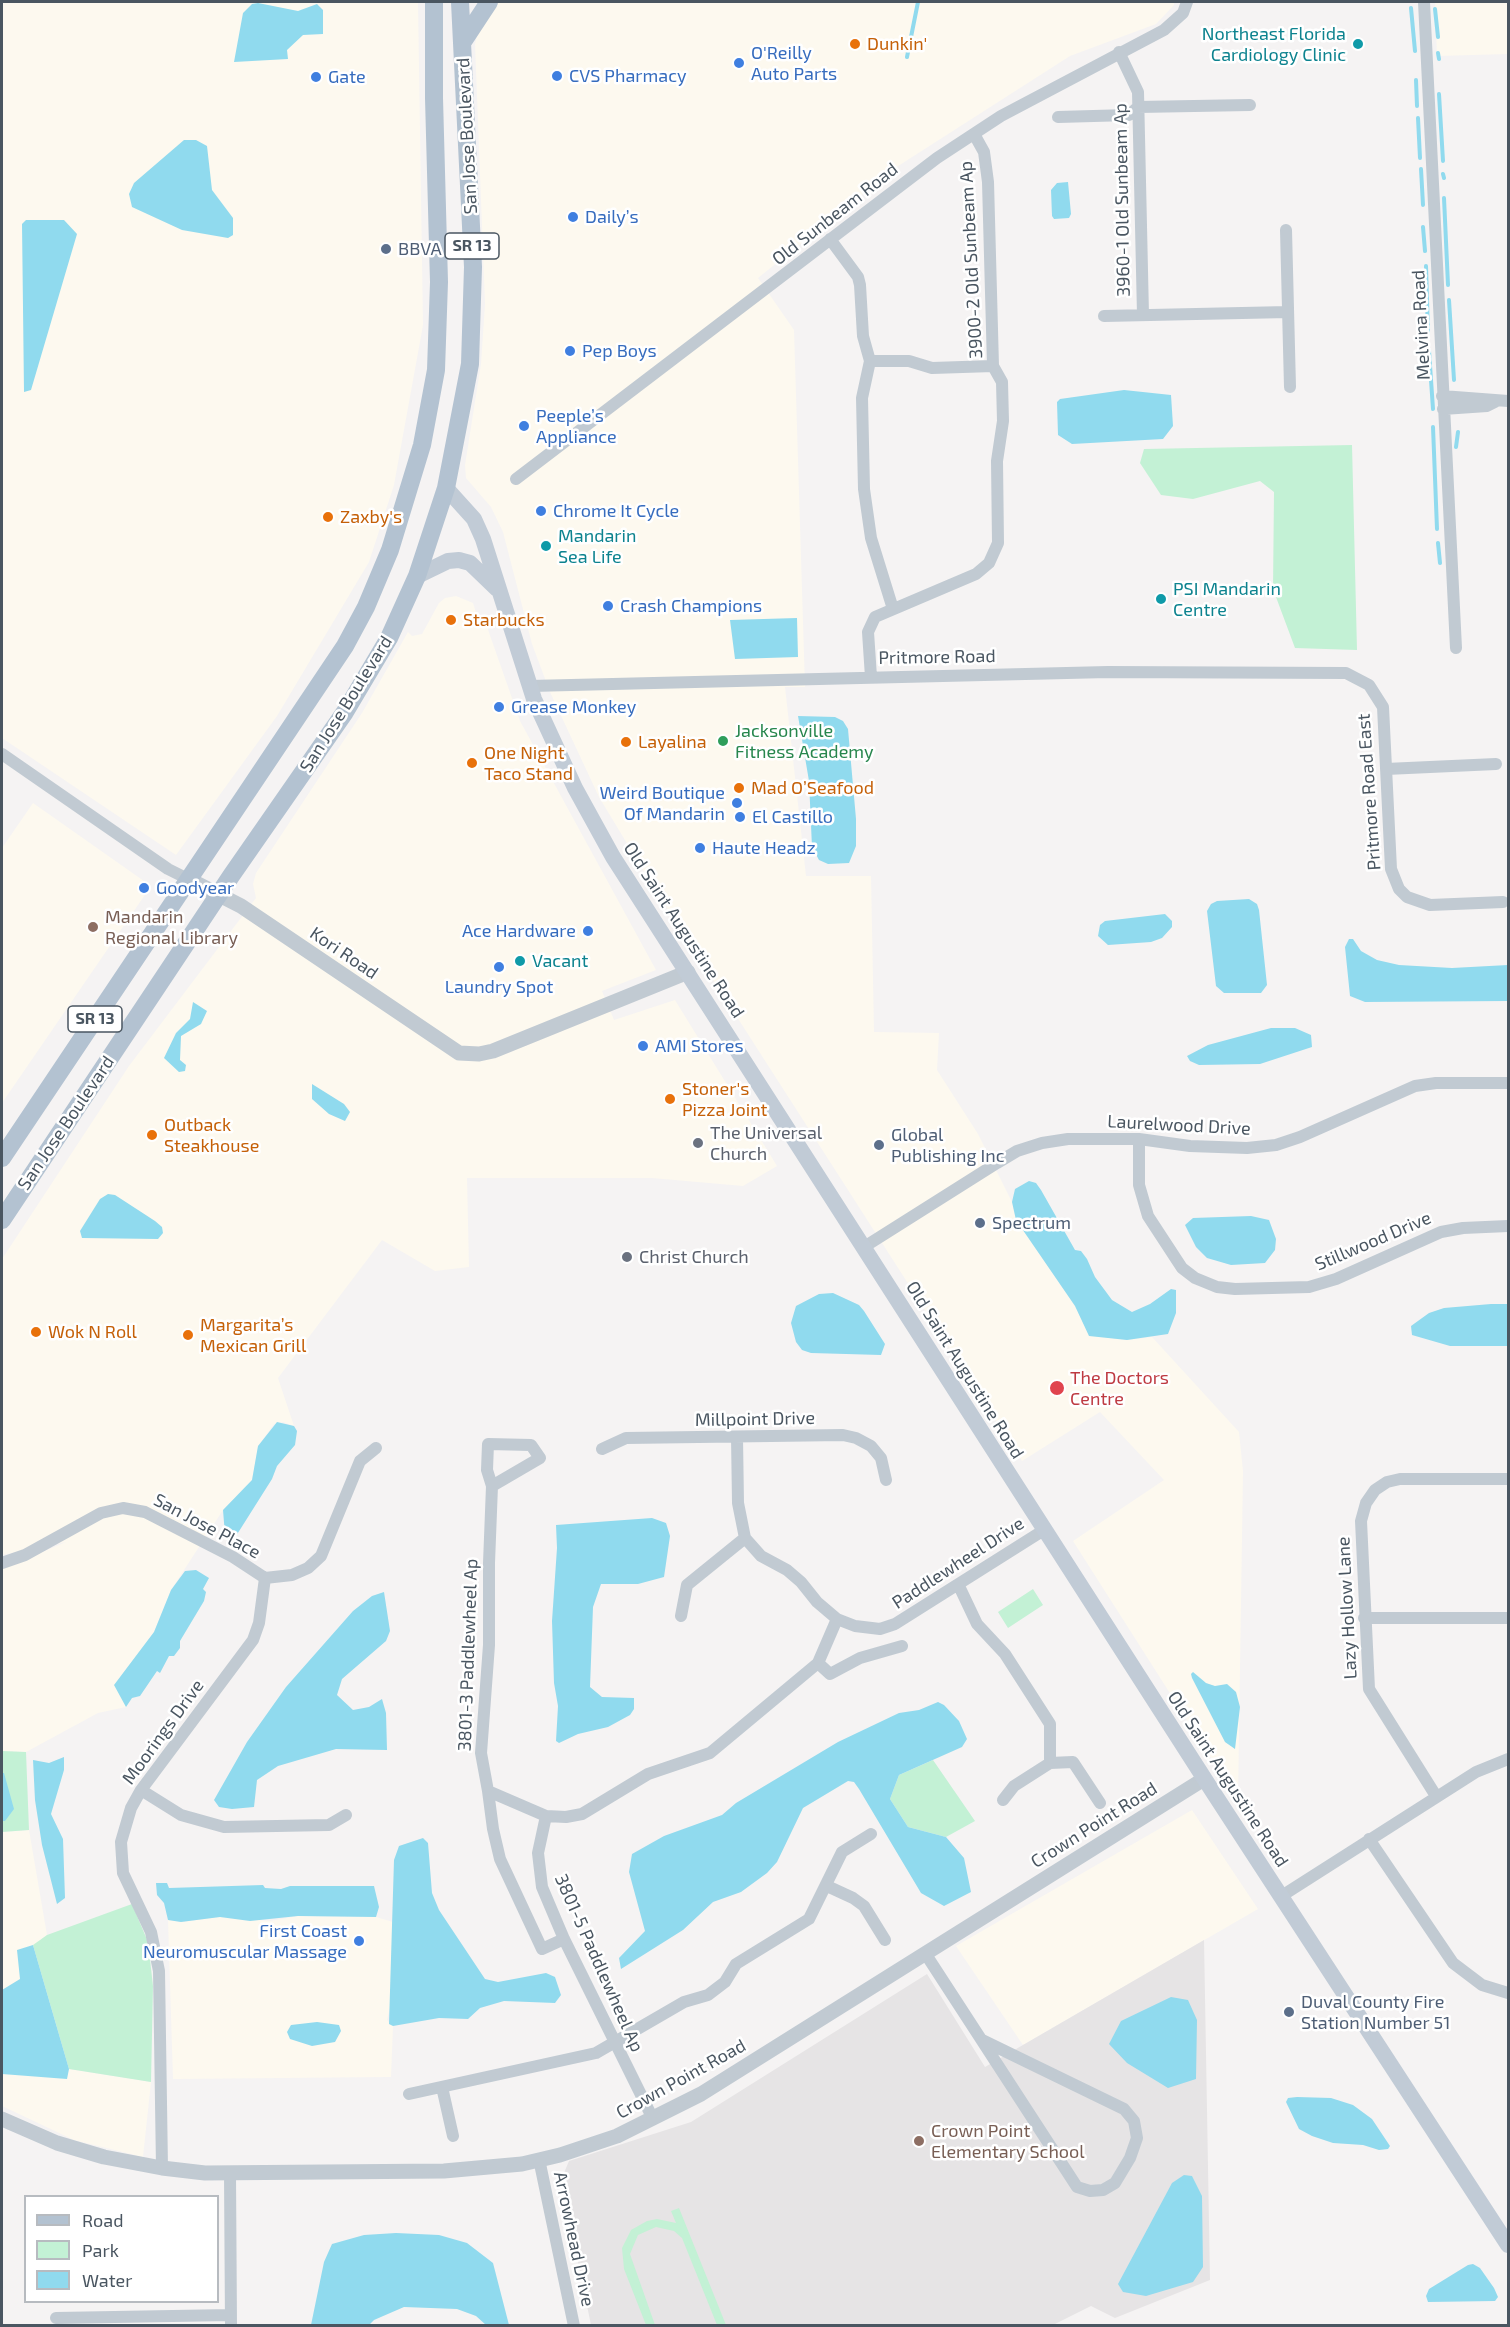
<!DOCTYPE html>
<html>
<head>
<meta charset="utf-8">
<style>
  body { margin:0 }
  #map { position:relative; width:1510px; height:2327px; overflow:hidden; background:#f5f3f3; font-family:"Exo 2",sans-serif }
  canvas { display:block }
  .frame { position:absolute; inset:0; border:3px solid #4a5661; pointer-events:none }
  .legend { position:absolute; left:24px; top:2195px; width:195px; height:108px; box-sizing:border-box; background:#fff; border:2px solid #b7bbc0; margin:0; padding:8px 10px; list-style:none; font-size:18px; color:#4a5661 }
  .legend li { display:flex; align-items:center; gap:12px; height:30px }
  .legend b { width:30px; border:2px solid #b7bbc0 }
</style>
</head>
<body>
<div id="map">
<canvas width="1510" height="2327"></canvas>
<div class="frame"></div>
<ul class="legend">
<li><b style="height:8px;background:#b3c2d1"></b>Road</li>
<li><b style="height:16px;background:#c3f1d5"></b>Park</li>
<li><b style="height:16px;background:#90daee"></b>Water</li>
</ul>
</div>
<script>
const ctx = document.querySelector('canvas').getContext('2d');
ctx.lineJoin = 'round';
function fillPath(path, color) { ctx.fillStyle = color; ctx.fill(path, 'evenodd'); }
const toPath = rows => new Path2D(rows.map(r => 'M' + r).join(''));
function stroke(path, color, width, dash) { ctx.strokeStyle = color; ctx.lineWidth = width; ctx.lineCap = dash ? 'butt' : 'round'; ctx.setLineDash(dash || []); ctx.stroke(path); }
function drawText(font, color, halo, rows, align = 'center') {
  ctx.font = font + ' "Exo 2",sans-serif'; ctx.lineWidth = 5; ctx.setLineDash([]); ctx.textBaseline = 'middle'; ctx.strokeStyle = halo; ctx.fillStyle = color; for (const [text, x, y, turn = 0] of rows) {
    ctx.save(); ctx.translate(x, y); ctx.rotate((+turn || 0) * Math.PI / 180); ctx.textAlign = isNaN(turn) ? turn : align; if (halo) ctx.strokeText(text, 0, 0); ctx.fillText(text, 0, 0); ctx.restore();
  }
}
fillPath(toPath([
  [2,2,418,2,423,325,394,485,369,562,277,716,176,855,2,738],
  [496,2,1174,2,1174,5,1156,24,1070,56,895,168,758,278,794,330,805,687,785,687,806,876,871,876,874,1032,939,1033,937,1070,978,1134,1012,1202,1016,1220,1075,1306,1089,1335,1127,1340,1152,1337,1239,1432,1243,1471,1238,1800,1073,1541,1164,1480,1100,1412,1022,1461,649,880,599,797,550,692,532,644,503,532,491,507,466,478,465,465,481,364,485,304,475,44,481,21],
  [1435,2,1508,2,1508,54,1437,56],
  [456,596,473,603,481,628,486,624,520,721,656,970,602,991,614,1020,675,1000,777,1166,743,1186,652,1178,467,1178,469,1267,435,1271,382,1240,278,1378,294,1426,283,1422,274,1424,258,1446,252,1480,223,1510,171,1590,154,1632,115,1684,126,1707,98,1713,26,1752,2,1751,2,1569,66,1542,2,1555,2,1259,129,1066,256,898,253,884,256,873,362,713,408,632,412,636,422,634,439,603,445,598],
  [33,803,151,886,2,1103,2,848],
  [1192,1810,1258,1909,1023,2045,956,1946],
  [29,1830,47,1935,34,1945,69,2069,151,2082,143,2157,74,2140,2,2106,2,1832],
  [298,1916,376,1917,393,1922,390,2008,387,2020,393,2026,391,2077,173,2079,168,1920,181,1922,220,1917,270,1921]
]), '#fdf9ef');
fillPath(toPath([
  [1204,1940,1210,2280,1115,2318,1091,2306,1051,2326,591,2325,561,2180,569,2161,691,2122,927,1974,985,2067]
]), '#e6e4e5');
fillPath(toPath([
  [1352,445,1357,650,1295,648,1273,589,1274,492,1260,481,1193,499,1161,495,1140,463,1144,449],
  [1033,1589,1043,1605,1008,1628,998,1612],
  [2,1751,26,1752,29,1830,2,1832,2,1821,5,1821],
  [933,1760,975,1821,946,1837,908,1827,890,1799,899,1775],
  [132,1904,148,1942,153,1986,151,2082,69,2069,33,1945,47,1935],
  [679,2208,726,2325,717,2325,682,2238,674,2231,656,2227,638,2235,630,2254,655,2325,646,2325,624,2269,622,2248,631,2230,647,2221,657,2219,676,2223,671,2211]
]), '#c3f1d5');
fillPath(toPath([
  [258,3,298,11,317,4,323,10,323,34,303,35,287,50,288,59,234,62,243,13,252,4],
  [184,140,196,140,207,146,212,190,233,218,233,235,228,238,182,230,132,207,129,194,134,183],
  [1068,182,1071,214,1069,218,1054,219,1052,216,1051,190,1057,183],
  [26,220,64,220,77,234,31,390,24,392,22,224],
  [1124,390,1171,395,1173,426,1163,439,1072,444,1058,435,1057,402,1060,399],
  [797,618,798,657,735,659,730,620],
  [798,716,835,717,843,721,848,729,856,819,856,846,849,863,828,864,819,860,812,847,809,781],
  [1249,899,1257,904,1259,910,1267,985,1261,993,1224,993,1216,986,1207,911,1211,904,1217,901],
  [1165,914,1172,921,1172,927,1162,938,1151,942,1108,945,1098,936,1100,925,1105,921],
  [1349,939,1353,939,1361,951,1377,960,1399,965,1452,968,1508,965,1508,1001,1365,1002,1350,996,1345,947],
  [193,1002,207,1011,201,1024,181,1036,180,1060,186,1065,185,1071,179,1072,164,1058,176,1033,190,1019],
  [1271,1028,1295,1028,1311,1035,1312,1047,1260,1064,1199,1065,1190,1061,1187,1056,1208,1045],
  [312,1084,344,1104,350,1112,345,1121,329,1114,312,1099],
  [1029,1181,1036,1183,1041,1190,1075,1250,1081,1251,1087,1259,1095,1277,1112,1300,1132,1312,1150,1304,1171,1289,1176,1290,1176,1313,1168,1334,1127,1340,1089,1336,1075,1306,1016,1220,1012,1202,1015,1189],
  [108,1194,115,1195,155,1221,162,1227,163,1233,158,1239,82,1238,80,1231,100,1199],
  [1251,1216,1269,1220,1276,1239,1275,1250,1265,1263,1231,1265,1207,1258,1196,1247,1185,1225,1193,1218],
  [833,1293,859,1305,864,1311,885,1344,881,1355,811,1353,802,1350,796,1342,791,1323,796,1306,819,1294],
  [1491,1304,1508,1304,1508,1346,1450,1346,1412,1335,1411,1326,1429,1313,1444,1308],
  [277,1422,294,1426,297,1431,295,1445,277,1466,272,1479,236,1536,225,1535,223,1510,252,1480,258,1446],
  [652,1518,666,1523,670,1536,664,1577,638,1584,601,1584,593,1607,590,1687,602,1697,634,1698,634,1709,630,1715,608,1727,578,1734,559,1743,556,1741,558,1706,554,1683,552,1621,557,1548,556,1525],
  [196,1570,209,1578,203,1589,206,1592,204,1601,180,1641,180,1648,174,1656,169,1656,160,1673,157,1671,140,1696,132,1698,126,1707,114,1685,154,1632,171,1590,185,1571],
  [384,1592,390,1631,386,1641,342,1679,337,1695,353,1710,369,1707,382,1699,386,1713,387,1750,336,1749,278,1766,257,1780,254,1807,232,1809,219,1807,214,1800,247,1742,286,1687,353,1611,372,1596],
  [1193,1672,1206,1683,1215,1686,1227,1684,1236,1692,1240,1707,1235,1749,1225,1742,1192,1678,1191,1674],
  [938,1702,944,1705,959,1721,967,1739,962,1747,899,1775,890,1799,908,1827,946,1837,964,1858,971,1892,944,1906,921,1893,859,1789,854,1782,848,1781,803,1808,777,1862,767,1873,741,1892,713,1902,683,1930,621,1969,619,1958,645,1931,629,1872,632,1854,664,1836,722,1815,736,1803,838,1742,899,1713,919,1710],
  [64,1757,64,1770,51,1814,63,1839,65,1898,57,1904,42,1845,35,1800,33,1760,49,1763],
  [2,1773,4,1773,14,1809,5,1821,2,1821],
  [423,1838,428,1843,432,1893,439,1910,485,1979,498,1982,546,1973,555,1977,561,1995,555,2003,504,2001,480,2008,468,2019,439,2018,393,2026,389,2024,394,1860,399,1846],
  [156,1883,167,1883,169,1888,263,1885,265,1888,281,1889,290,1886,374,1886,379,1907,376,1917,298,1916,250,1921,220,1917,181,1922,168,1920,164,1903,157,1895],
  [33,1945,69,2069,67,2079,2,2074,2,1990,20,1979,17,1950],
  [1171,1997,1188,2000,1197,2020,1196,2079,1168,2088,1127,2063,1109,2044,1121,2021],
  [317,2022,339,2025,341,2031,335,2042,312,2046,290,2039,287,2032,291,2025],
  [1297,2097,1331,2098,1353,2105,1372,2119,1390,2146,1388,2149,1379,2150,1363,2145,1333,2143,1312,2136,1299,2129,1286,2102,1288,2098],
  [1184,2175,1192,2176,1202,2196,1203,2267,1193,2282,1146,2296,1123,2292,1118,2284,1172,2183],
  [396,2233,439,2235,467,2243,493,2263,509,2325,486,2325,476,2316,457,2309,404,2307,374,2320,369,2325,311,2325,324,2262,332,2244,364,2235],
  [1473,2264,1480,2268,1494,2288,1498,2297,1495,2301,1428,2302,1426,2296,1429,2289,1468,2265]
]), '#90daee');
stroke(toPath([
  [1411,8,1415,51],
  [1435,9,1438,37],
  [1438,53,1439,59],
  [907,57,918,2],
  [1416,80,1417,106],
  [1439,94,1443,161],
  [1418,118,1420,158],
  [1421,169,1423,205],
  [1443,174,1444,178],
  [1444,198,1448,285],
  [1423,227,1425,251],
  [1426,266,1428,334],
  [1449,300,1454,380],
  [1429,351,1433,409],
  [1433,427,1437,529],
  [1456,447,1458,432],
  [1438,543,1440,563]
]), '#90daee', 4);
stroke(toPath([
  [1424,2,1456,648],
  [1119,52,1138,92,1143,315],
  [1058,117,1129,115,1138,107,1250,105],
  [1286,230,1290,387],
  [830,239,858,277,860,285,863,336,870,361,862,398,864,489,871,538,893,609],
  [1104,316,1288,312],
  [870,361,909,361,932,368,993,366],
  [1442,396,1508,401],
  [1443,409,1487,406,1495,402],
  [516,479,937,158,1001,116,1164,30,1183,13,1187,2],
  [871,677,868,632,875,617,976,574,989,563,998,543,997,461,1003,421,1002,382,993,366,988,182,984,152,974,134],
  [530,686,1108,672,1346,673,1369,685,1383,707,1391,869,1399,889,1407,897,1430,905,1503,902],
  [2,754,168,869,188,879],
  [1386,769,1496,764],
  [1139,1139,1139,1185,1148,1216,1182,1268,1195,1278,1217,1287,1235,1289,1309,1287,1336,1279,1441,1232,1463,1228,1508,1226],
  [864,1247,997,1163,1017,1151,1042,1143,1068,1139,1139,1139,1190,1146,1247,1148,1276,1145,1300,1137,1415,1086,1436,1083,1508,1083],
  [737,1437,738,1503,745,1538,761,1556,787,1570,801,1582,817,1602,837,1619,855,1626,880,1629,895,1624,1044,1530],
  [602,1449,626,1438,843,1435,856,1438,871,1446,881,1458,886,1480],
  [492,1486,487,1470,488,1444,531,1445,540,1458,492,1486,489,1563,489,1645,481,1753,488,1791,546,1816,566,1817,582,1814,648,1774,710,1753,818,1663,837,1619],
  [2,1563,25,1555,101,1513,123,1508,145,1512,233,1557,265,1578],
  [265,1578,292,1575,308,1568,321,1556,360,1461,376,1448],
  [959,1586,977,1624,1005,1654,1050,1724,1050,1763],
  [681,1616,687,1585,745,1538],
  [1364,1618,1508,1618],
  [818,1663,830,1674,860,1658,902,1646],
  [1050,1763,1073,1762,1100,1803],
  [141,1790,181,1815,224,1827,329,1825,346,1815],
  [488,1791,493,1829,500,1859,542,1949,564,1939],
  [1436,1796,1369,1689,1361,1521,1366,1503,1375,1490,1387,1482,1400,1479,1508,1479],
  [1003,1800,1014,1786,1050,1763],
  [546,1816,538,1853,542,1887,564,1939,653,2119],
  [1369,1839,1453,1963,1482,1985,1508,1993],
  [827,1886,853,1898,864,1906,885,1940],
  [1280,1897,1476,1772,1508,1759],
  [925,1953,1077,2187,1090,2191,1103,2190,1115,2183,1130,2158,1137,2138,1134,2121,1124,2109,982,2040],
  [442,2087,453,2136],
  [409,2094,596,2053,684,2002,708,1995,725,1982,736,1964,809,1919,842,1852,871,1834],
  [539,2159,574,2326],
  [162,2168,159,1971,151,1932,123,1873,121,1842,131,1808,141,1790,253,1640,259,1623,265,1578],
  [230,2174,231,2326],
  [56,2318,231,2315]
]), '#c1cad2', 12);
stroke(toPath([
  [188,879,241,906,459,1053,479,1054,493,1051,688,972],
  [2,2119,57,2143,104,2157,162,2168,205,2173,444,2171,522,2164,560,2155,617,2136,701,2094,1204,1779]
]), '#c1cad2', 15);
stroke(toPath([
  [446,488,474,519,483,539,534,699,575,788,613,857,1213,1792,1508,2245],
  [417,576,448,561,459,560,470,563,497,589]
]), '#c1cbd6', 16);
stroke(toPath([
  [462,43,489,2],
  [2,1158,345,646,366,607,390,550,422,445,436,370,439,282,434,98,434,2],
  [2,1220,231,876,345,712,389,638,417,576,446,488,470,364,473,267,460,2]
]), '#b3c2d1', 18);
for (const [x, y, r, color] of [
  [855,44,6,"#e8710a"],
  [1358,44,6,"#0f9aa8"],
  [739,63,6,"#3f7fe0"],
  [557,76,6,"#3f7fe0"],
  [316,77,6,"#3f7fe0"],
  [573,217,6,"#3f7fe0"],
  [386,249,6,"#5c6f8a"],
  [570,351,6,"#3f7fe0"],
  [524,426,6,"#3f7fe0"],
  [541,511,6,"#3f7fe0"],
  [328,517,6,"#e8710a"],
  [546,546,6,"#0f9aa8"],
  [1161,599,6,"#0f9aa8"],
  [608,606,6,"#3f7fe0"],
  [451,620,6,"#e8710a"],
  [499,707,6,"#3f7fe0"],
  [723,741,6,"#2e9e5b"],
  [626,742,6,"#e8710a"],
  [472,763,6,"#e8710a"],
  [739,788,6,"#e8710a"],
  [737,803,6,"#3f7fe0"],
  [740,817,6,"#3f7fe0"],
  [700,848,6,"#3f7fe0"],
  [144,888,6,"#3f7fe0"],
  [93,927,6,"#8d6e63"],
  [588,931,6,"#3f7fe0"],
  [520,961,6,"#0f9aa8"],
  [499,967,6,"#3f7fe0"],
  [643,1046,6,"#3f7fe0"],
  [670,1099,6,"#e8710a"],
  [152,1135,6,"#e8710a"],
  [698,1143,6,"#6b7280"],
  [879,1145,6,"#5c6f8a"],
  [980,1223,6,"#5c6f8a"],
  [627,1257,6,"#6b7280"],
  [36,1332,6,"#e8710a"],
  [188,1335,6,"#e8710a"],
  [1057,1388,8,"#e0444e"],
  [359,1941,6,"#3f7fe0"],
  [1289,2012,6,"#5c6f8a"],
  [919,2141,6,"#8d6e63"]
]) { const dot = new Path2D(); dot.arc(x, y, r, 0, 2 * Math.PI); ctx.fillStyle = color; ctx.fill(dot); stroke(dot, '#fff', 2); }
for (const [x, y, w] of [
  [472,246,54],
  [95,1019,54]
]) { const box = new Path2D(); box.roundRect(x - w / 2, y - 13, w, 26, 4.5); ctx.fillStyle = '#fff'; ctx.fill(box); stroke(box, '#4a5661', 1.5); }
drawText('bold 16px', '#4a5661', null, [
  ["SR 13",472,246],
  ["SR 13",95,1019]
]);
drawText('18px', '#0d838f', '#fff', [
  ["Northeast Florida",1346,34,"right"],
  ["Cardiology Clinic",1346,55,"right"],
  ["Mandarin",558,536],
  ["Sea Life",558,557],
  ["PSI Mandarin",1173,589],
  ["Centre",1173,610],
  ["Vacant",532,961]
], 'left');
drawText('18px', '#c56008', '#fff', [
  ["Dunkin'",867,44],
  ["Zaxby's",340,517],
  ["Starbucks",463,620],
  ["Layalina",638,742],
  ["One Night",484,753],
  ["Taco Stand",484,774],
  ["Mad O’Seafood",751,788],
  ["Stoner's",682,1089],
  ["Pizza Joint",682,1110],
  ["Outback",164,1125],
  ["Steakhouse",164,1146],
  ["Margarita’s",200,1325],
  ["Mexican Grill",200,1346],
  ["Wok N Roll",48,1332]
], 'left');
drawText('18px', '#366cbe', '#fff', [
  ["O'Reilly",751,53],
  ["Auto Parts",751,74],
  ["CVS Pharmacy",569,76],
  ["Gate",328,77],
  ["Daily’s",585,217],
  ["Pep Boys",582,351],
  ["Peeple’s",536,416],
  ["Appliance",536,437],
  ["Chrome It Cycle",553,511],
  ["Crash Champions",620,606],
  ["Grease Monkey",511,707],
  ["Weird Boutique",725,793,"right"],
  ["Of Mandarin",725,814,"right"],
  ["El Castillo",752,817],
  ["Haute Headz",712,848],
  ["Goodyear",156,888],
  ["Ace Hardware",576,931,"right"],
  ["Laundry Spot",499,987,"center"],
  ["AMI Stores",655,1046],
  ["First Coast",347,1931,"right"],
  ["Neuromuscular Massage",347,1952,"right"]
], 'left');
drawText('18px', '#4a5661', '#fff', [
  ["San Jose Boulevard",467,136,-93],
  ["3960-1 Old Sunbeam Ap",1122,200,-91],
  ["Old Sunbeam Road",835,214,-38],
  ["3900-2 Old Sunbeam Ap",971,260,-93],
  ["Melvina Road",1421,325,-93],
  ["Pritmore Road",937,657,-1],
  ["San Jose Boulevard",346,704,-58],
  ["Pritmore Road East",1369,792,-94],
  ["Old Saint Augustine Road",684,930,57],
  ["Kori Road",344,953,34],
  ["San Jose Boulevard",66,1123,-56],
  ["Laurelwood Drive",1179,1125,3],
  ["Stillwood Drive",1373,1241,-23],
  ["Old Saint Augustine Road",965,1370,58],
  ["Millpoint Drive",755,1419,-1],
  ["San Jose Place",207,1526,28],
  ["Paddlewheel Drive",958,1563,-33],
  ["Lazy Hollow Lane",1347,1608,-93],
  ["3801-3 Paddlewheel Ap",468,1655,-88],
  ["Moorings Drive",163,1732,-54],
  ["Old Saint Augustine Road",1228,1779,57],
  ["Crown Point Road",1094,1825,-32],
  ["3801-5 Paddlewheel Ap",599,1963,66],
  ["Crown Point Road",681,2079,-29],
  ["Arrowhead Drive",574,2239,78]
]);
drawText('18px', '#4e5e75', '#fff', [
  ["BBVA",398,249],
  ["Global",891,1135],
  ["Publishing Inc",891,1156],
  ["Spectrum",992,1223],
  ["Duval County Fire",1301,2002],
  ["Station Number 51",1301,2023]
], 'left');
drawText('18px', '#27864d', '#fff', [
  ["Jacksonville",735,731],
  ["Fitness Academy",735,752]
], 'left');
drawText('18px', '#785e54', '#fff', [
  ["Mandarin",105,917],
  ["Regional Library",105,938],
  ["Crown Point",931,2131],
  ["Elementary School",931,2152]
], 'left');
drawText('18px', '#5b616d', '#fff', [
  ["The Universal",710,1133],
  ["Church",710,1154],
  ["Christ Church",639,1257]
], 'left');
drawText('18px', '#be3a42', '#fff', [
  ["The Doctors",1070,1378],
  ["Centre",1070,1399]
], 'left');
</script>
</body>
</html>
